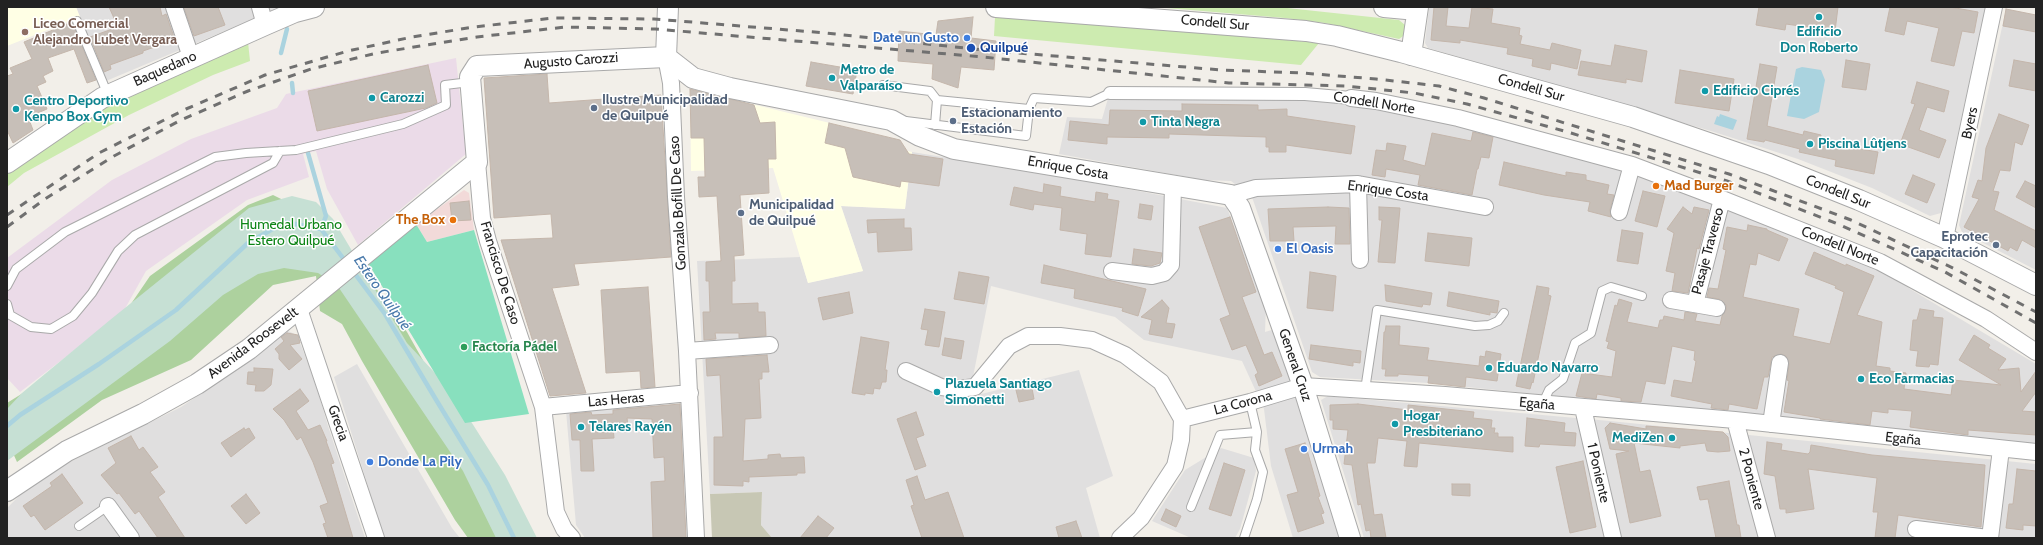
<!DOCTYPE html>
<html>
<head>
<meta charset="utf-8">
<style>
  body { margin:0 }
  #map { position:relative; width:2043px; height:545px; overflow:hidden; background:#f2efe9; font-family:Cabin,sans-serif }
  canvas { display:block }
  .frame { position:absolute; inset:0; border:8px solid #222; pointer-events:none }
</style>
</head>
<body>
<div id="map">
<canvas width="2043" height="545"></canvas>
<div class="frame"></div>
</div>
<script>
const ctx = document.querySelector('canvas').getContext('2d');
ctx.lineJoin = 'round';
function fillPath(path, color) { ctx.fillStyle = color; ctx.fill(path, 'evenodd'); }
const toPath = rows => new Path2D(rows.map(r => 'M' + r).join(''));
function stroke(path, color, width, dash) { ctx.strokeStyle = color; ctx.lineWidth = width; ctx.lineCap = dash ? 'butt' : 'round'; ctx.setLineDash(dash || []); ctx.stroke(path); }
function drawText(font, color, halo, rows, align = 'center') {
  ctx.font = font + ' Cabin,sans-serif'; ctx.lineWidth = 3; ctx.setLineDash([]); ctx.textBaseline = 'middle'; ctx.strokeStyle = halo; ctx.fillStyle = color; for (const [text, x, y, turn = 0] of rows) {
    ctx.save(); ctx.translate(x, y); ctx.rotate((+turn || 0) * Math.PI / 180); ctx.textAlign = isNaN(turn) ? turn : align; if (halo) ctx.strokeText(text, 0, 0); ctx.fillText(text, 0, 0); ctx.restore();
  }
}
fillPath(toPath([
  [76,7,282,7,106,81],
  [1429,7,1984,7,1985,9,1941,213,1930,216,1872,188,1798,159,1711,131,1428,48,1425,43],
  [2006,9,2036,15,2036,270,1962,232,1959,225],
  [1109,95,1304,96,1377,106,1635,171,1884,267,1910,289,2036,364,2036,445,1428,383,1320,377,1312,372,1252,197,1231,181,1204,180,1059,154,1067,117,1102,119],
  [912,152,1055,175,1227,208,1266,306,1265,332,1275,329,1340,538,1293,538,1271,466,1264,409,1242,361,1144,340,1115,317,991,286,969,397,1079,370,1113,476,1086,488,1100,538,772,538,761,525,762,492,710,494,697,261,800,257,808,283,863,271,841,206,905,209],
  [288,331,297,335,315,381,328,426,365,538,7,538,7,508,19,496,62,466,181,407,218,382],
  [357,364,452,528,460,538,384,538,334,377],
  [1328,396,1610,421,2036,464,2036,538,1364,538,1321,400],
  [680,404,687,538,585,538,576,525,566,411],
  [1221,448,1254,458,1256,471,1240,529,1235,538,1191,538,1152,521,1185,470]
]), '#e0dfdf');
fillPath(toPath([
  [464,190,469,193,474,230,427,242,416,224]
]), '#f2dad9');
fillPath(toPath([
  [456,58,466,154,358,245,327,189,316,151,303,154,309,177,247,200,146,271,122,314,20,392,7,378,7,258,112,180,191,139,277,108,286,94]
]), '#ebdbe8');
fillPath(toPath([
  [7,7,76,7,80,17,7,46],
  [694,90,900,140,907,151,912,152,905,209,841,206,863,271,808,283,773,168,691,171,690,93]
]), '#ffffe5');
fillPath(toPath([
  [762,492,761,525,772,538,712,538,710,494]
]), '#c7c7b4');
fillPath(toPath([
  [1155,7,1278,7,1399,20,1405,25,1406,34,1399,39,1325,23,1285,18],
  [995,17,1266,38,1319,43,1301,65,994,36],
  [248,42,250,61,213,75,129,115,24,173,7,187,7,172,105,106]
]), '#cdebb0');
fillPath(toPath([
  [273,195,330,223,407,332,457,421,532,538,468,538,455,520,362,361,342,324,320,311,316,276,273,285,191,360,102,400,17,462,7,440,7,403,23,393,122,317,150,276,248,205]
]), '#add19e');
fillPath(toPath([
  [292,196,316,202,333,219,407,343,451,390,505,475,537,538,496,538,463,471,394,369,337,285,318,273,284,268,258,274,223,295,170,341,7,461,7,409,22,393,110,320,249,208]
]), '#c6e0d4');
fillPath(toPath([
  [416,224,427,242,474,230,529,414,465,423,368,263]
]), '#88e0be');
fillPath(toPath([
  [1802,67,1821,70,1825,80,1819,112,1804,119,1787,116,1796,69],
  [1720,114,1737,120,1733,130,1714,124,1717,116,1719,117]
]), '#aad3df');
stroke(toPath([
  [281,53,287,29],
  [292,83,293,93],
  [308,153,326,216,321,229],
  [352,270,385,314,435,398,488,485,514,538],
  [7,426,20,415,99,364,176,310,248,243,285,222,321,229,346,262]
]), '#aad3df', 4.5);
const building = toPath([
  [109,7,160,7,162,16,166,14,175,40,143,51,143,53,110,65,111,69,104,72,90,37,118,27,109,7],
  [187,7,218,7,225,25,194,36,184,8,187,7],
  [1434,7,1448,7,1446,26,1469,28,1472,7,1493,9,1491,23,1520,28,1519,35,1522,36,1520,44,1550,50,1552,43,1581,50,1577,69,1551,63,1550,70,1532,66,1533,59,1507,54,1508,48,1460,40,1460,43,1431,40,1434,7],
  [1759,7,1838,7,1835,31,1786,24,1785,30,1756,25,1759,7],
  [1890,7,1950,7,1978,12,1974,33,1962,31,1954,66,1931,61,1939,28,1907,21,1904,35,1885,31,1890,7],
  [2006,9,2036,15,2036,32,2003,26,2006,9],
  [973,17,971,38,996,41,994,70,961,67,958,88,932,79,933,64,898,61,899,31,936,35,938,21,973,17],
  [72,22,96,80,87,83,74,49,48,58,53,71,43,76,46,82,37,86,47,109,28,117,33,130,13,143,7,130,7,76,13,74,10,68,32,59,24,42,72,22],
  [1615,45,1647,51,1642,82,1626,79,1626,83,1578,75,1581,61,1611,66,1615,45],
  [1846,60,1870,64,1866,90,1842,87,1846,60],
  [2014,60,2036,64,2036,91,2009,86,2014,60],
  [811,62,857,70,853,94,806,86,811,62],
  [1760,64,1777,67,1767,126,1803,135,1804,131,1821,135,1820,142,1878,152,1874,174,1835,166,1836,160,1799,152,1800,149,1765,140,1764,142,1747,139,1760,64],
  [428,65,437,103,426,108,317,131,308,91,428,65],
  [1680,70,1734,79,1729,111,1675,103,1680,70],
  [547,74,549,103,661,95,671,257,574,264,579,285,552,288,586,393,550,396,501,240,553,238,551,214,494,218,484,78,547,74],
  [1917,82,1949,91,1944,112,1927,107,1919,130,1946,140,1939,158,1900,144,1915,104,1911,103,1917,82],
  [690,89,754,105,760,123,775,122,776,159,768,159,769,193,740,195,744,255,734,256,735,281,732,281,732,304,758,303,758,312,765,312,766,336,739,338,739,333,715,333,716,339,704,340,703,312,710,312,709,281,706,281,706,262,721,261,717,196,699,197,698,177,705,177,704,138,691,138,690,89],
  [1182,104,1258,105,1258,110,1287,109,1287,116,1355,126,1351,154,1286,145,1286,152,1269,152,1269,147,1266,147,1266,137,1169,134,1169,138,1107,137,1107,144,1068,140,1070,121,1109,125,1110,110,1182,111,1182,104],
  [1999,114,2029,125,2022,145,2015,142,2010,171,2000,170,1993,191,1999,192,1994,210,2036,231,2036,248,2022,240,2017,251,2010,247,2008,251,1964,227,1979,199,1972,197,1978,180,1982,181,1986,148,1999,114],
  [829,123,900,140,909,154,943,159,939,186,901,181,900,187,853,177,845,148,825,143,829,123],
  [1473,132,1493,137,1489,158,1481,157,1478,169,1477,169,1472,195,1418,185,1420,175,1386,169,1385,177,1372,175,1376,150,1386,151,1387,143,1406,146,1403,160,1425,166,1432,133,1471,141,1473,132],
  [1504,162,1566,176,1566,172,1586,175,1586,180,1609,185,1607,194,1614,195,1610,210,1611,217,1588,211,1590,202,1544,195,1499,185,1504,162],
  [1913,175,1935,184,1927,203,1905,194,1913,175],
  [2025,181,2036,186,2036,208,2016,197,2025,181],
  [1044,184,1061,187,1060,196,1095,202,1096,192,1108,194,1107,199,1119,201,1111,257,1085,254,1087,234,1060,230,1062,208,1034,204,1033,210,1010,205,1014,187,1043,193,1044,184],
  [1643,191,1665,196,1657,227,1635,221,1643,191],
  [469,201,471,220,452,221,450,203,469,201],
  [1140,204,1153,206,1151,220,1138,218,1140,204],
  [1328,207,1349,208,1350,244,1335,244,1336,226,1293,227,1294,241,1270,241,1268,209,1328,207],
  [1379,207,1400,208,1395,263,1378,262,1382,220,1379,220,1379,207],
  [1683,207,1692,214,1694,207,1709,210,1699,249,1697,248,1688,293,1672,291,1675,273,1666,271,1674,233,1667,229,1683,207],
  [1230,217,1256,292,1242,297,1264,355,1272,352,1282,376,1259,386,1255,375,1258,373,1246,345,1232,350,1220,319,1230,315,1199,227,1230,217],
  [904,219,904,228,911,228,912,250,878,252,877,232,868,233,867,220,904,219],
  [1748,225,1767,229,1767,230,1788,239,1779,261,1758,253,1756,265,1750,264,1743,297,1799,309,1793,336,1830,344,1844,292,1835,288,1836,286,1805,274,1814,252,1846,266,1846,264,1874,276,1857,315,1882,322,1876,366,1890,368,1890,371,1906,373,1904,389,1951,395,1953,380,2001,385,1959,360,1974,335,1990,345,1988,348,2006,359,1998,370,2019,368,2021,392,2036,371,2036,392,2022,411,2036,412,2036,435,1968,430,1968,435,1910,427,1912,411,1888,409,1888,413,1872,411,1870,425,1820,419,1820,418,1784,412,1789,381,1787,380,1789,364,1786,356,1781,354,1772,357,1768,377,1764,377,1757,409,1729,404,1728,410,1711,408,1712,404,1671,396,1674,380,1692,383,1696,361,1694,360,1695,351,1672,346,1665,384,1646,381,1641,402,1621,401,1621,398,1597,394,1596,399,1576,396,1582,373,1612,377,1616,351,1607,348,1609,342,1606,341,1615,305,1617,306,1619,299,1632,303,1627,322,1658,328,1660,320,1663,320,1664,316,1684,320,1685,312,1697,314,1695,321,1720,325,1722,316,1726,310,1726,305,1719,299,1707,297,1709,288,1718,289,1726,250,1723,249,1727,227,1747,231,1748,225],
  [1622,230,1643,233,1638,264,1617,261,1622,230],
  [1428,233,1472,238,1469,266,1425,261,1428,233],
  [1134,249,1162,253,1160,263,1151,266,1132,264,1134,249],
  [1044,265,1146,289,1138,316,1122,311,1123,308,1074,298,1075,289,1041,283,1044,265],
  [959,272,989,277,984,304,954,299,959,272],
  [1310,272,1336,276,1333,311,1307,308,1310,272],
  [1385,285,1432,293,1430,305,1423,304,1422,307,1386,301,1385,285],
  [1537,286,1549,288,1548,295,1551,296,1533,383,1532,382,1530,389,1516,386,1537,286],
  [648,287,655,387,641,388,640,371,606,373,601,290,648,287],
  [849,292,853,313,823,320,818,298,849,292],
  [1449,292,1499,301,1497,313,1490,312,1490,315,1447,306,1449,292],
  [1162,300,1169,308,1166,323,1175,324,1172,338,1149,334,1152,320,1141,317,1162,300],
  [925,309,945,312,939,347,925,345,928,330,921,329,925,309],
  [1920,309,1934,311,1933,317,1943,318,1938,365,1930,364,1929,367,1916,366,1918,351,1910,350,1913,320,1917,320,1920,309],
  [1386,326,1400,326,1399,345,1429,348,1427,360,1479,366,1480,356,1485,357,1486,351,1501,354,1497,381,1466,377,1465,387,1428,383,1429,376,1398,374,1398,376,1385,376,1386,369,1382,369,1384,332,1385,332,1386,326],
  [287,333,298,335,300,343,290,345,302,359,289,370,279,359,279,354,275,349,284,341,281,337,287,333],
  [861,337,889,342,885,370,887,370,886,382,882,382,880,389,874,388,873,394,865,393,865,395,852,393,861,337],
  [945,338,964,341,961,359,942,355,945,338],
  [1311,345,1361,351,1360,363,1353,362,1353,366,1309,359,1311,345],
  [767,355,769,372,762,372,762,379,759,379,761,418,745,419,743,461,768,459,768,455,780,454,781,458,804,457,805,473,797,473,797,475,749,477,749,482,743,481,743,486,714,485,714,437,723,437,720,375,707,376,706,359,767,355],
  [254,368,273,369,271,385,264,391,255,391,256,385,247,384,248,372,254,372,254,368],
  [1031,383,1034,399,1019,402,1015,386,1031,383],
  [300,389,309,401,296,411,308,430,320,425,327,441,326,441,334,463,331,464,353,538,328,538,323,524,326,523,320,506,328,503,313,462,301,437,297,440,284,420,273,409,300,389],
  [680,404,686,538,653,538,651,482,665,481,664,457,654,458,652,419,627,418,628,426,613,427,614,438,592,439,594,471,581,471,580,440,572,440,570,414,591,412,592,415,613,414,613,410,680,404],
  [1358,404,1408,410,1408,405,1474,412,1473,418,1492,420,1491,428,1495,428,1494,433,1498,433,1498,437,1513,437,1513,452,1419,443,1417,467,1404,466,1407,441,1378,438,1375,463,1367,463,1374,515,1382,514,1386,538,1371,538,1370,530,1366,531,1361,504,1358,505,1352,465,1344,464,1348,430,1333,429,1333,420,1330,420,1330,405,1358,404],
  [916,412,924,435,916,438,926,466,915,470,897,419,916,412],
  [1527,418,1565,423,1564,432,1576,433,1575,446,1540,444,1539,447,1525,446,1527,418],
  [1610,423,1646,429,1646,426,1723,432,1728,437,1730,451,1718,452,1707,451,1705,443,1680,446,1680,448,1634,443,1640,472,1650,470,1661,516,1630,523,1616,454,1629,451,1610,449,1605,428,1610,423],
  [244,428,245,430,249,428,255,438,231,457,221,443,244,428],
  [131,436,139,450,143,447,158,467,150,472,165,492,158,497,185,538,158,538,139,511,135,514,119,493,117,494,101,475,116,463,108,448,131,436],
  [1767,442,1782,444,1781,450,1808,454,1810,452,1811,445,1872,455,1985,465,1981,527,1898,515,1895,538,1875,538,1878,512,1873,512,1877,478,1808,469,1814,509,1786,513,1786,509,1780,509,1775,476,1764,474,1767,442],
  [1305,443,1320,496,1318,497,1324,513,1321,514,1324,523,1298,532,1287,495,1298,492,1285,449,1305,443],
  [1583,461,1596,527,1570,533,1556,467,1583,461],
  [1224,463,1245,470,1231,516,1209,509,1224,463],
  [2017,469,2036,471,2036,526,2023,525,2023,530,2006,528,2009,504,2013,504,2017,469],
  [62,474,83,503,45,530,34,515,31,517,23,506,52,486,50,483,62,474],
  [917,476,925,500,948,492,964,538,922,538,911,506,914,505,906,480,917,476],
  [1729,481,1737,525,1739,525,1741,538,1716,538,1708,499,1700,500,1697,487,1729,481],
  [1452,484,1470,484,1470,496,1452,495,1452,484],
  [246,494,260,513,246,524,231,506,246,494],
  [1166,509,1181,516,1176,527,1161,520,1166,509],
  [818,516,834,528,826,538,800,538,818,516],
  [1076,521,1082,538,1059,538,1056,527,1076,521]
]);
fillPath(building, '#c7bfb8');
stroke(building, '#c4b6ab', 1);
const service = toPath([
  [77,21,108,95],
  [883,85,930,91,937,100,935,125],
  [1029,109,1034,98,1091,102,1110,93],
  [906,121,1026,136,1029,109,937,100],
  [7,286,16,269,65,232,215,157,246,153,296,150,403,124,446,105,445,85,470,82],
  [7,304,10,315,31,327,51,329,73,316,92,293,118,251,135,235,273,163,280,151],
  [1365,390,1377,310,1475,326,1489,325,1498,321,1504,313],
  [1542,405,1549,390,1563,379,1575,343,1591,333,1602,291,1611,287,1642,296],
  [1191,507,1220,435,1257,432],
  [79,526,108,506],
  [1244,538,1257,499,1263,472,1255,450,1257,432,1250,402]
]);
const pedestrian = toPath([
  [1110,93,1305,94,1351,98]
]);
const minor = toPath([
  [174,7,191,57],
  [260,7,265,25],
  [666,57,671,83,676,197,687,351,696,538],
  [1351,98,1376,101,1458,118,1632,165,1722,199,1880,262,1986,319,2036,352],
  [477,162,482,218,488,241,543,407,556,512,564,529,572,538],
  [1358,184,1360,260],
  [1231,195,1256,188,1358,184,1485,207],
  [1619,212,1632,165],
  [1945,238,1994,7],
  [1112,271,1152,276,1164,273,1171,265,1173,186],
  [1671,300,1717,308],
  [1695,304,1722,199],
  [299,309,376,538],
  [687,351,770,345],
  [906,371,941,387,958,389,975,387,1009,346,1028,336,1060,336,1092,340,1125,355,1161,382,1182,419],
  [543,407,690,393],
  [1583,408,1613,538],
  [1182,419,1250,402,1303,386,1445,395,1735,420,2036,452],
  [1735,420,1767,538],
  [1771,424,1780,363],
  [108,506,131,538],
  [1916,529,1988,538],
  [1120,538,1141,518,1175,466,1181,440,1182,419],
  [1990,538,2001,449]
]);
const tertiary = toPath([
  [996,7,1306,31,1337,36,1401,52,1633,117,1769,164,1859,200,1945,238,2036,285],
  [1384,7,1417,10],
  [1411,55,1418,7],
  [666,57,693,78,730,88,891,120,920,136,954,149,1231,195,1240,208,1303,386,1350,538],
  [666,57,668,7],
  [7,163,102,98,265,25,295,12,314,7],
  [7,491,67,451,143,414,197,384,249,349,477,162,470,77,477,66,666,57]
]);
stroke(service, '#a9a9a9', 10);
stroke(pedestrian, '#a9a9a9', 14);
stroke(minor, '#a9a9a9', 18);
stroke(tertiary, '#a9a9a9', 22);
stroke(service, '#fff', 8);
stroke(pedestrian, '#fff', 12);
stroke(minor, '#fff', 16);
stroke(tertiary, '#fff', 20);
stroke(toPath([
  [7,215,99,153,186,109,265,75,348,51,412,37,474,27,553,18,654,19,826,33,983,50,1221,70,1302,73,1376,79,1439,86,1484,98,1729,174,1851,220,1957,270,2036,312],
  [7,227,45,199,114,156,181,120,248,91,311,69,377,53,477,37,565,27,655,29,983,57,1229,83,1346,86,1414,93,1467,104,1571,133,1727,181,1838,224,1945,272,2036,323]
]), '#707070', 3, [8, 8]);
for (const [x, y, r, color] of [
  [1819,17,4,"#0f9aa8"],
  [25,32,4,"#8d6e63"],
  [967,38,4,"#3f7fe0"],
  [971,48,5,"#1a4fb4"],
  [832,78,4,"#0f9aa8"],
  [1705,91,4,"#0f9aa8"],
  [372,98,4,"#0f9aa8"],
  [594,108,4,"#5c6f8a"],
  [16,109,4,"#0f9aa8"],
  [953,121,4,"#5c6f8a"],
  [1143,122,4,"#0f9aa8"],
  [1810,144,4,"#0f9aa8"],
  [1656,186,4,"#e8710a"],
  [741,213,4,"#5c6f8a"],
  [453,220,4,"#e8710a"],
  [1996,245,4,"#5c6f8a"],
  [1278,249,4,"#3f7fe0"],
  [464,347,4,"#2e9e5b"],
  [1489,368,4,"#0f9aa8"],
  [1861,379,4,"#0f9aa8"],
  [937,392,4,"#0f9aa8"],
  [1395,424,4,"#0f9aa8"],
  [581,427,4,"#0f9aa8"],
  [1672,438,4,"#0f9aa8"],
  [1304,449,4,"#3f7fe0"],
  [370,462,4,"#3f7fe0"]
]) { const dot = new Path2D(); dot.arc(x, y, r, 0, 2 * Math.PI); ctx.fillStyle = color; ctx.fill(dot); stroke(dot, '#fff', 1.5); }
drawText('14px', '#222', '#fff', [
  ["Condell Sur",1215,23,5],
  ["Augusto Carozzi",571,61,-4],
  ["Baquedano",165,69,-24],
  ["Condell Sur",1531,88,16],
  ["Condell Norte",1374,103,9],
  ["Byers",1970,123,-78],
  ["Enrique Costa",1068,168,10],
  ["Enrique Costa",1388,191,8],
  ["Condell Sur",1838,192,22],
  ["Gonzalo Bofill De Caso",678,203,-93],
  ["Condell Norte",1840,246,22],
  ["Pasaje Traverso",1708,251,-75],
  ["Francisco De Caso",500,273,73],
  ["Avenida Roosevelt",253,343,-37],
  ["General Cruz",1295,365,71],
  ["Las Heras",616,400,-5],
  ["La Corona",1243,403,-15],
  ["Egaña",1537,404,5],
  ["Grecia",338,423,71],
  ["Egaña",1903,439,6],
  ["1 Poniente",1598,473,77],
  ["2 Poniente",1751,479,75]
]);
drawText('bold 14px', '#785e54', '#fff', [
  ["Liceo Comercial",33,24],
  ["Alejandro Lubet Vergara",33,40]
], 'left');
drawText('bold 14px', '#0d838f', '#fff', [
  ["Edificio",1819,32,"center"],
  ["Don Roberto",1819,48,"center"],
  ["Metro de",840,70],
  ["Valparaíso",840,86],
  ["Edificio Ciprés",1713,91],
  ["Carozzi",380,98],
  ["Centro Deportivo",24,101],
  ["Kenpo Box Gym",24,117],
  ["Tinta Negra",1151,122],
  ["Piscina Lûtjens",1818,144],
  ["Eduardo Navarro",1497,368],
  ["Eco Farmacias",1869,379],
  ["Plazuela Santiago",945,384],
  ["Simonetti",945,400],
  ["Hogar",1403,416],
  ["Presbiteriano",1403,432],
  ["Telares Rayén",589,427],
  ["MediZen",1664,438,"right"]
], 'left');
drawText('bold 14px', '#366cbe', '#fff', [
  ["Date un Gusto",959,38,"right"],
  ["El Oasis",1286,249],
  ["Urmah",1312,449],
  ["Donde La Pily",378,462]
], 'left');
drawText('bold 14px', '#164399', '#fff', [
  ["Quilpué",980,48]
], 'left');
drawText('bold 14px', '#4e5e75', '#fff', [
  ["Ilustre Municipalidad",602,100],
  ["de Quilpué",602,116],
  ["Estacionamiento",961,113],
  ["Estación",961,129],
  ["Municipalidad",749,205],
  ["de Quilpué",749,221],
  ["Eprotec",1988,237,"right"],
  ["Capacitación",1988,253,"right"]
], 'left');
drawText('bold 14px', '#c56008', '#fff', [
  ["Mad Burger",1664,186],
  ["The Box",445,220,"right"]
], 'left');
drawText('14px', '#0c8416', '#fff', [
  ["Humedal Urbano",291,225],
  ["Estero Quilpué",291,241]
]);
drawText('bold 14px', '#27864d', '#fff', [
  ["Factoría Pádel",472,347]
], 'left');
drawText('italic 15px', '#4a7aab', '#fff', [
  ["Estero Quilpué",382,293,55]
]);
</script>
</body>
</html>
